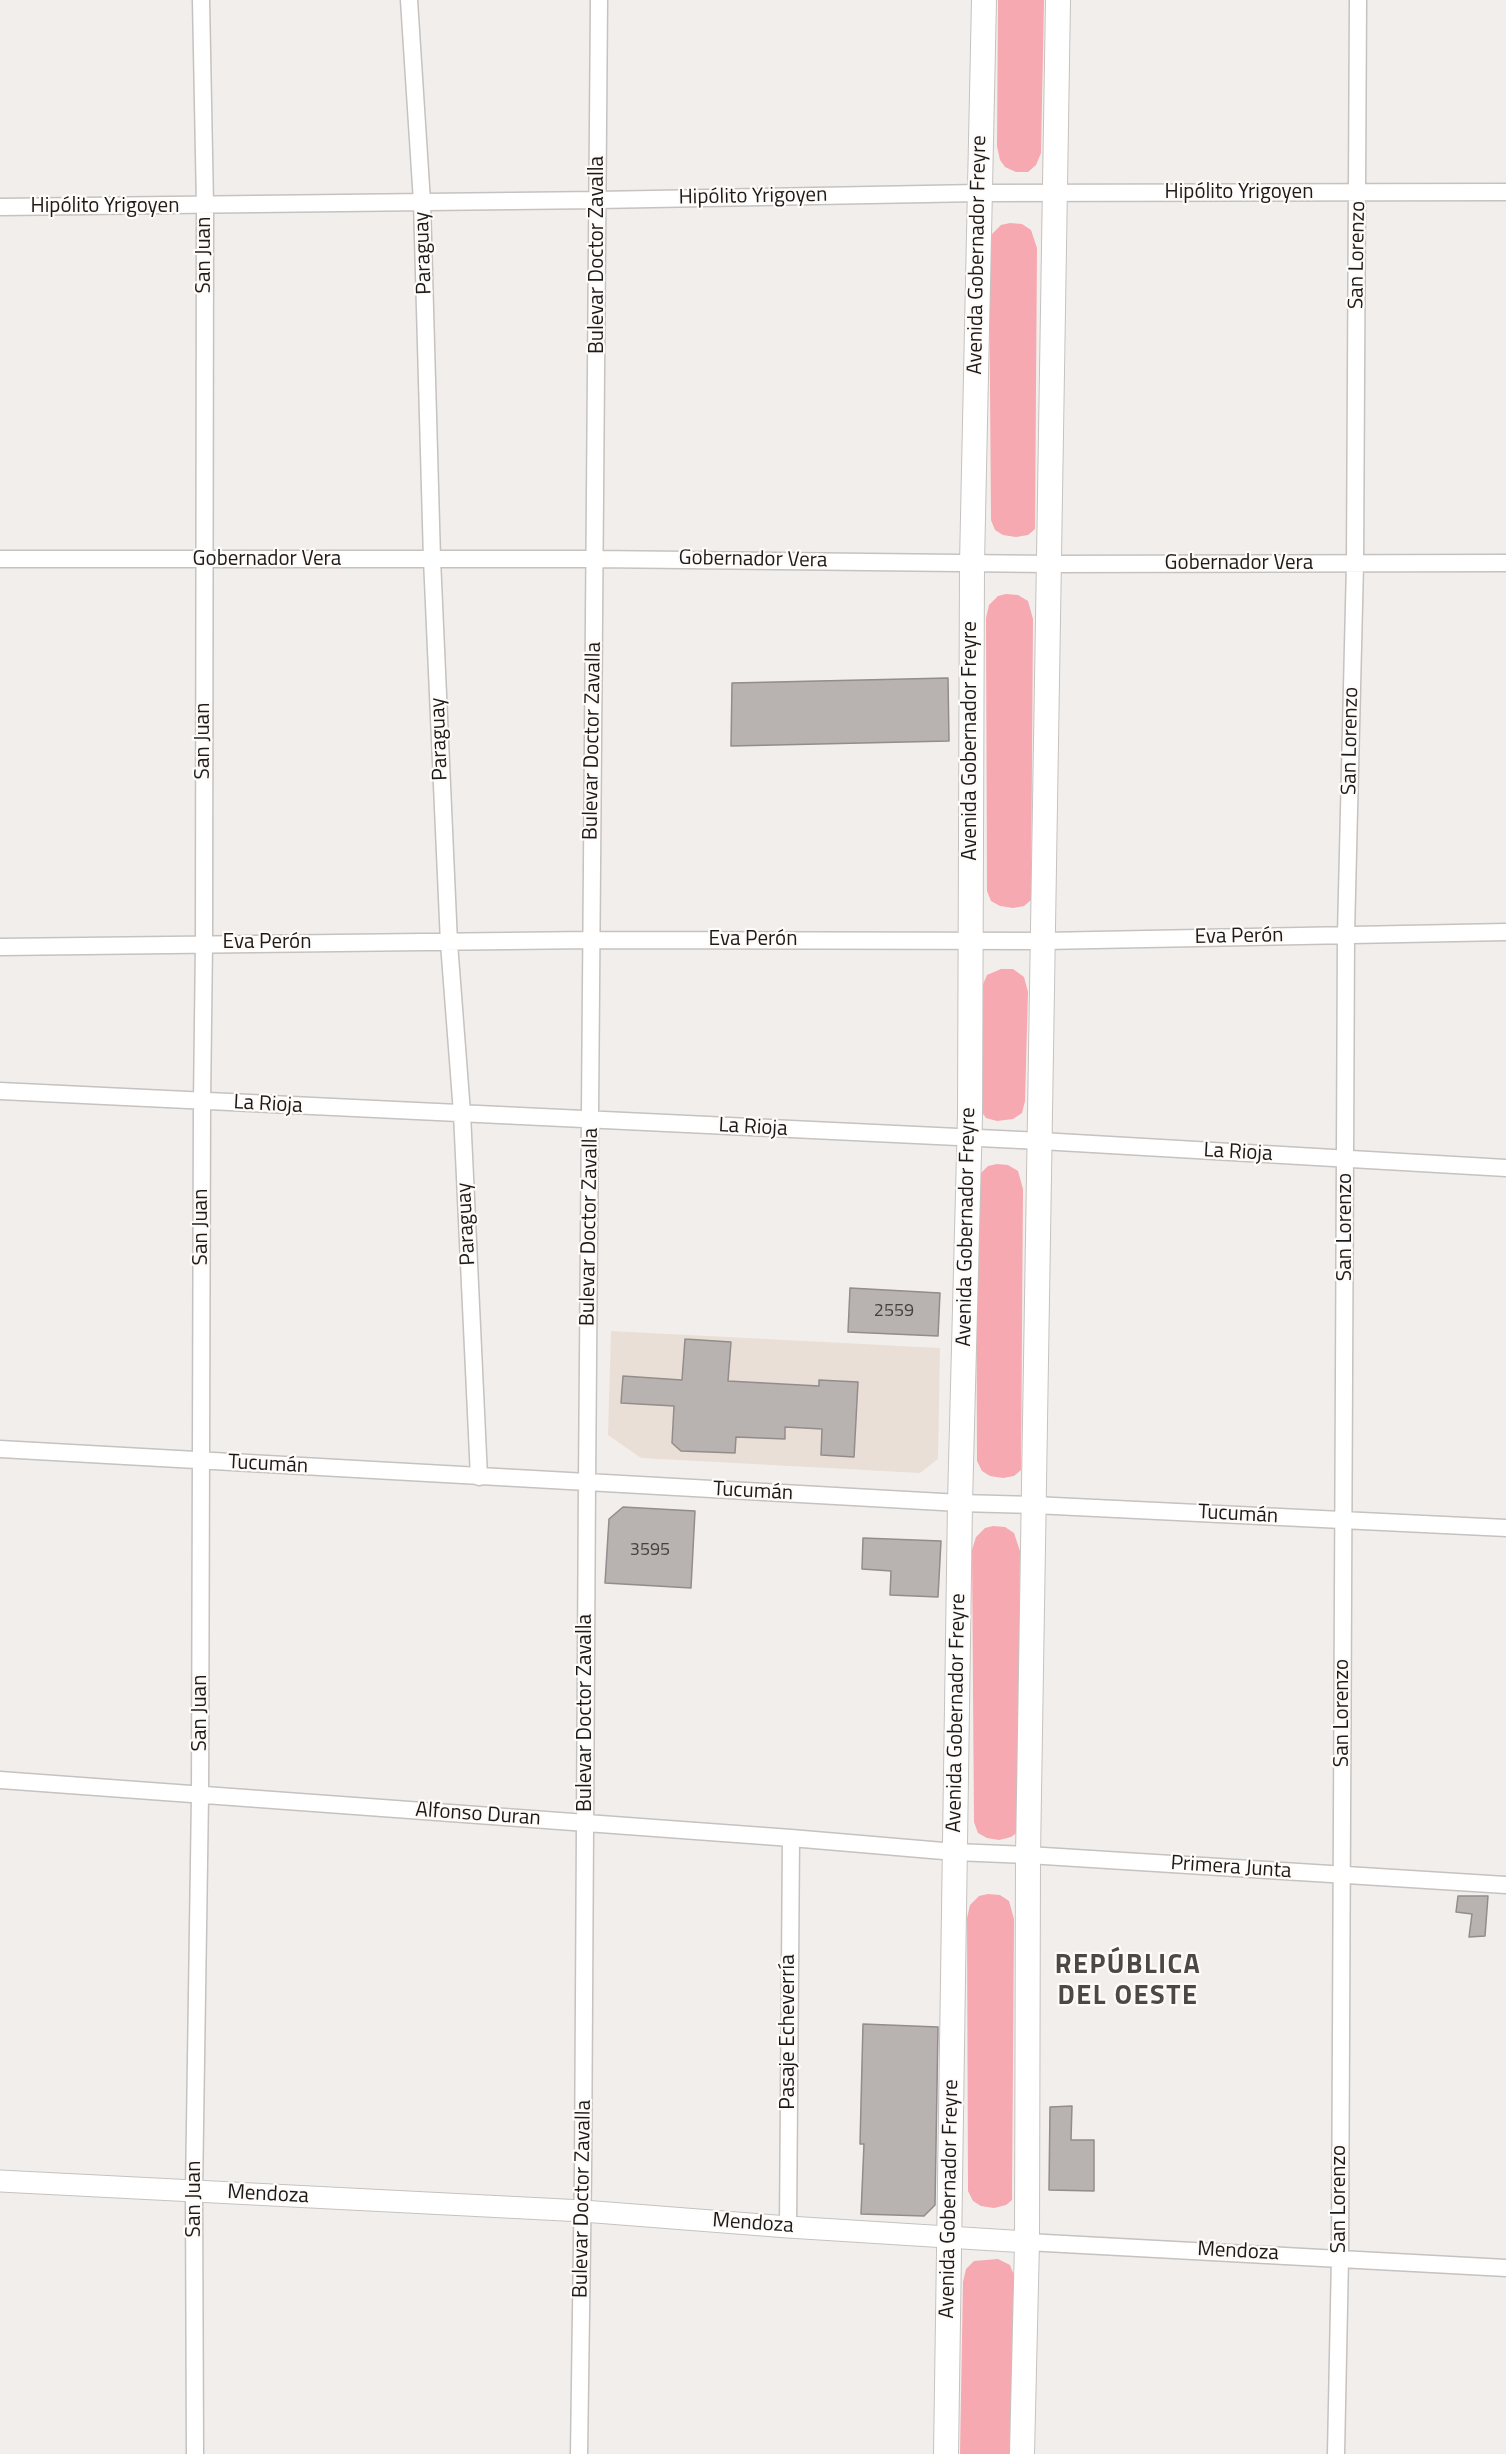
<!DOCTYPE html>
<html>
<head>
<meta charset="utf-8">
<style>
  body { margin:0 }
  canvas { display:block; background:#f2eeeb }
</style>
</head>
<body>
<canvas width="1506" height="2454"></canvas>
<script>
const ctx = document.querySelector('canvas').getContext('2d');
ctx.lineJoin = 'round';
function fillPath(path, color) { ctx.fillStyle = color; ctx.fill(path, 'evenodd'); }
const toPath = rows => new Path2D(rows.map(r => 'M' + r).join(''));
function stroke(path, color, width, dash) { ctx.strokeStyle = color; ctx.lineWidth = width; ctx.lineCap = dash ? 'butt' : 'round'; ctx.setLineDash(dash || []); ctx.stroke(path); }
function drawText(font, color, halo, rows, align = 'center') {
  ctx.font = font + ' "Titillium Web",sans-serif'; ctx.lineWidth = 4.5; ctx.setLineDash([]); ctx.textBaseline = 'middle'; ctx.strokeStyle = halo; ctx.fillStyle = color; for (const [text, x, y, turn = 0] of rows) {
    ctx.save(); ctx.translate(x, y); ctx.rotate((+turn || 0) * Math.PI / 180); ctx.textAlign = isNaN(turn) ? turn : align; if (halo) ctx.strokeText(text, 0, 0); ctx.fillText(text, 0, 0); ctx.restore();
  }
}
fillPath(toPath([
  [611,1331,940,1348,938,1459,920,1473,641,1458,608,1435]
]), '#eadfd7');
fillPath(toPath([
  [998,0,1044,0,1041,153,1036,165,1028,172,1016,172,1005,167,1000,160,997,146],
  [1010,223,1022,224,1031,230,1037,248,1035,529,1028,535,1016,537,1003,535,995,530,991,520,989,247,992,234,1001,225],
  [1006,594,1018,595,1028,601,1033,619,1031,900,1024,906,1013,908,1000,906,991,901,987,891,986,618,989,605,998,596],
  [1001,969,1013,969,1024,977,1028,992,1025,1101,1022,1113,1013,1119,997,1121,986,1118,979,1108,980,991,987,975],
  [997,1164,1008,1165,1018,1171,1023,1189,1021,1470,1014,1476,1003,1478,990,1476,982,1471,977,1461,976,1188,979,1175,988,1166],
  [993,1526,1005,1527,1014,1533,1020,1551,1018,1832,1011,1837,999,1840,987,1838,978,1833,974,1822,972,1550,976,1537,985,1528],
  [988,1894,1000,1895,1009,1901,1014,1919,1012,2200,1006,2205,994,2208,981,2206,973,2201,968,2191,967,1918,970,1905,979,1896],
  [998,2259,1010,2265,1015,2278,1010,2454,960,2454,963,2282,966,2269,974,2261]
]), '#f6a9b0');
const building = toPath([
  [948,678,949,741,731,746,732,683,948,678],
  [850,1288,940,1293,938,1336,848,1332,850,1288],
  [685,1339,731,1342,728,1381,819,1386,819,1380,858,1382,854,1457,821,1455,822,1429,785,1427,785,1439,736,1437,735,1453,681,1451,672,1443,674,1406,621,1403,623,1376,682,1380,685,1339],
  [623,1507,695,1511,691,1588,605,1583,609,1519,623,1507],
  [863,1538,941,1541,938,1597,890,1595,891,1571,862,1569,863,1538],
  [1458,1896,1488,1896,1485,1936,1469,1937,1472,1914,1456,1912,1458,1896],
  [863,2024,938,2027,935,2205,924,2216,861,2214,864,2144,860,2144,863,2024],
  [1072,2106,1071,2140,1094,2140,1094,2191,1049,2190,1050,2107,1072,2106]
]);
fillPath(building, '#b8b2b1');
stroke(building, '#928d8c', 1.5);
const minor = toPath([
  [409,0,422,202,432,559,449,943,462,1113,479,1477],
  [0,207,598,200,979,193,1506,192],
  [0,559,595,559,1050,564,1506,563],
  [0,947,591,940,1044,941,1506,932],
  [0,1091,1041,1141,1506,1168],
  [0,1449,960,1503,1034,1505,1506,1528],
  [0,1780,791,1838,955,1852,1028,1855,1506,1885],
  [788,2227,791,1838],
  [1027,2242,1506,2268],
  [195,2454,194,2191,200,1796,202,1102,204,943,205,206,201,0],
  [579,2454,583,2171,587,1482,599,0],
  [1336,2454,1340,2257,1346,934,1355,564,1358,0]
]);
const tertiary = toPath([
  [0,2181,583,2211,788,2227,1027,2242]
]);
const secondary = toPath([
  [946,2454,960,1503,970,1115,972,563,984,0],
  [1022,2454,1027,2242,1028,1855,1058,0]
]);
stroke(minor, '#c6c2bf', 19);
stroke(tertiary, '#c6c2bf', 23);
stroke(secondary, '#c6c2bf', 26);
stroke(minor, '#fff', 16);
stroke(tertiary, '#fff', 21);
stroke(secondary, '#fff', 24);
drawText('18px', '#444140', null, [
  ["2559",894,1312],
  ["3595",650,1551]
]);
drawText('21px', '#1d1b1a', '#fffbf9', [
  ["Hipólito Yrigoyen",1239,193],
  ["Hipólito Yrigoyen",753,197,-1],
  ["Hipólito Yrigoyen",105,207],
  ["Paraguay",424,253,-92],
  ["San Juan",205,255,-90],
  ["Bulevar Doctor Zavalla",598,255,-90],
  ["Avenida Gobernador Freyre",978,255,-89],
  ["San Lorenzo",1358,255,-89],
  ["Gobernador Vera",267,560],
  ["Gobernador Vera",753,560,1],
  ["Gobernador Vera",1239,564],
  ["Paraguay",440,739,-92],
  ["San Juan",204,741,-90],
  ["Bulevar Doctor Zavalla",593,741,-89],
  ["Avenida Gobernador Freyre",971,741,-90],
  ["San Lorenzo",1351,741,-89],
  ["Eva Perón",1239,937,-1],
  ["Eva Perón",753,940],
  ["Eva Perón",267,943],
  ["La Rioja",268,1105,3],
  ["La Rioja",753,1128,3],
  ["La Rioja",1238,1153,3],
  ["Paraguay",467,1224,-93],
  ["San Juan",202,1227,-90],
  ["Bulevar Doctor Zavalla",590,1227,-89],
  ["Avenida Gobernador Freyre",967,1227,-89],
  ["San Lorenzo",1346,1227,-90],
  ["Tucumán",268,1465,3],
  ["Tucumán",753,1492,3],
  ["Tucumán",1238,1515,3],
  ["San Juan",201,1713,-90],
  ["Bulevar Doctor Zavalla",586,1713,-90],
  ["Avenida Gobernador Freyre",957,1713,-89],
  ["San Lorenzo",1343,1713,-90],
  ["Alfonso Duran",478,1815,4],
  ["Primera Junta",1231,1868,4],
  ["Pasaje Echeverría",789,2032,-90],
  ["Mendoza",268,2195,3],
  ["San Juan",195,2199,-90],
  ["Bulevar Doctor Zavalla",583,2199,-89],
  ["Avenida Gobernador Freyre",950,2199,-89],
  ["San Lorenzo",1340,2199,-90],
  ["Mendoza",753,2224,4],
  ["Mendoza",1238,2252,3]
]);
ctx.letterSpacing = '1.5px';
drawText('bold 27px', '#4c4846', '#fffbf9', [
  ["REPÚBLICA",1128,1966],
  ["DEL OESTE",1128,1997]
]);
ctx.letterSpacing = '0px';
</script>
</body>
</html>
